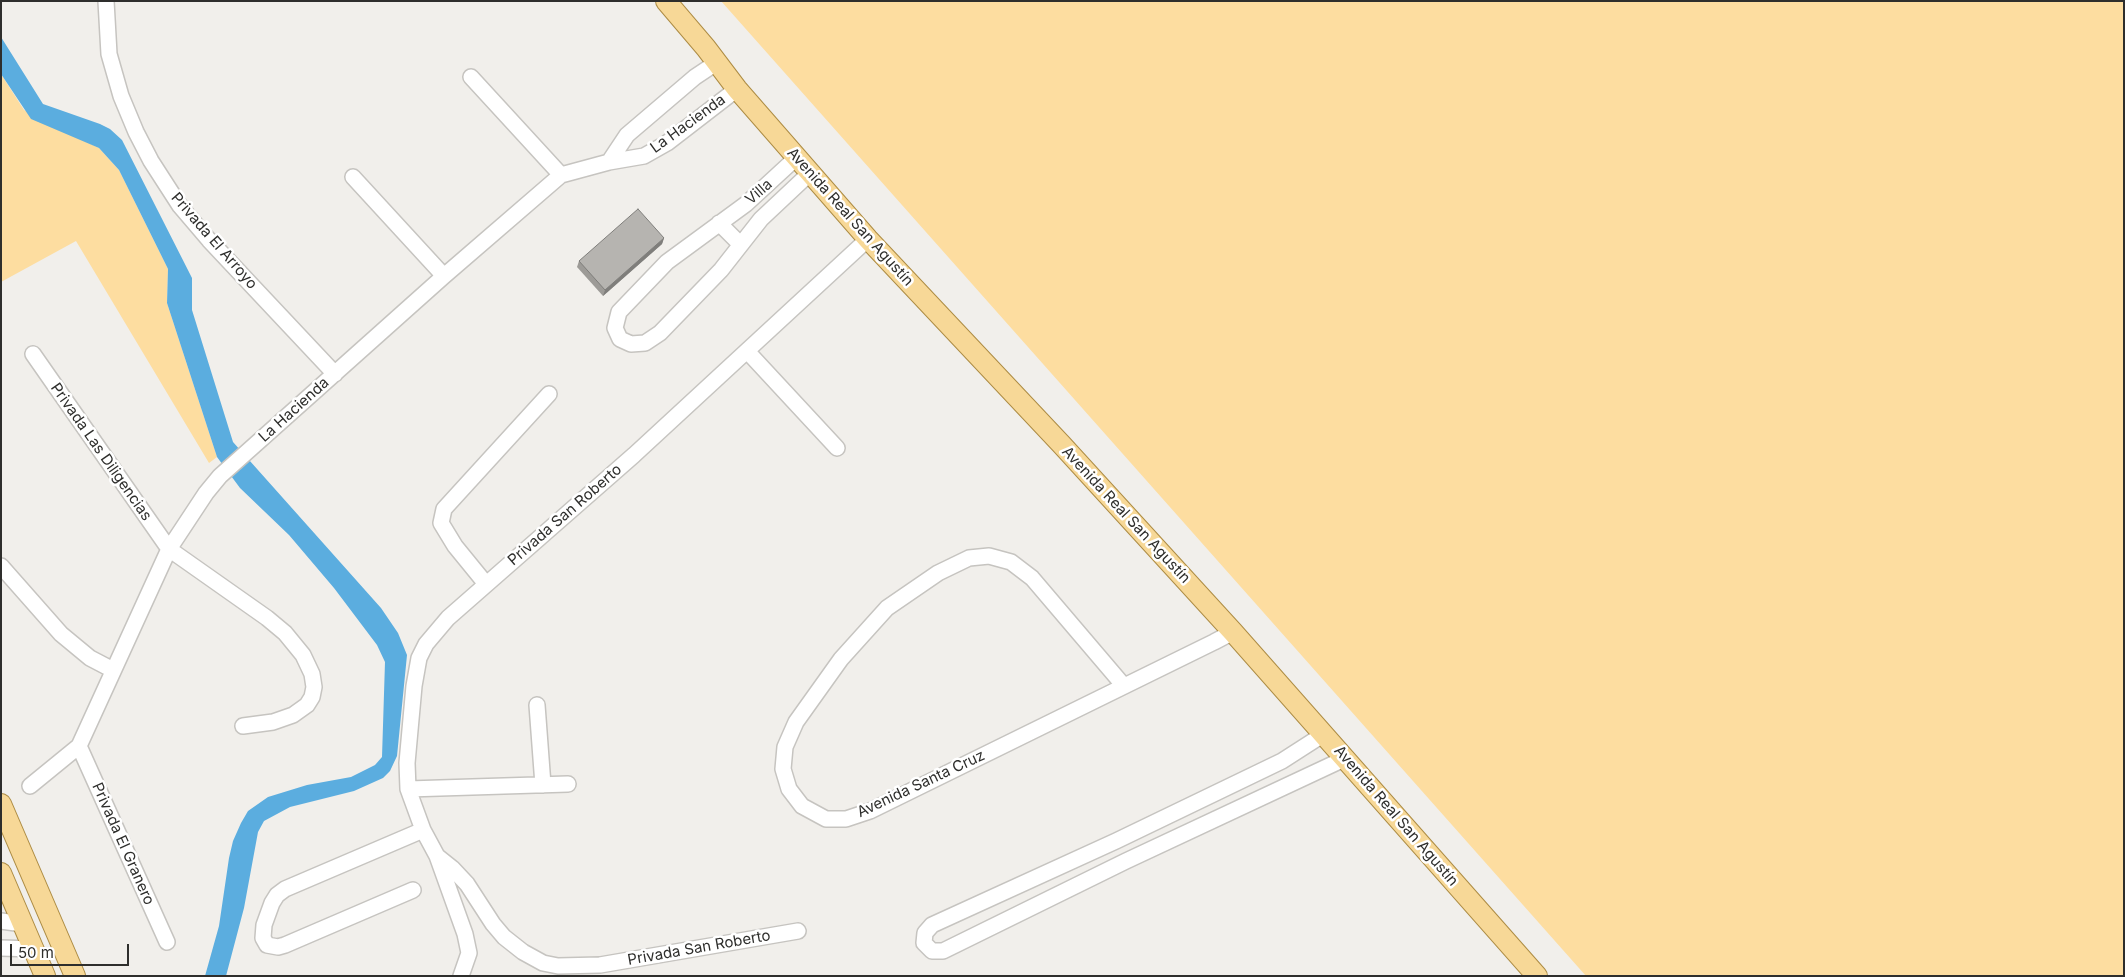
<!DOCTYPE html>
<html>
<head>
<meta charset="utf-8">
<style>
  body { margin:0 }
  #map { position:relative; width:2125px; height:977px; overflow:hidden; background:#f1efeb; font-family:Inter,sans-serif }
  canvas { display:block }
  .frame { position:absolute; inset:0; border:2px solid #2e2e2c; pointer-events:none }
  .scale { position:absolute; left:10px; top:944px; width:119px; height:22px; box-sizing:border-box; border:2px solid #2e2e2c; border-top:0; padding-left:6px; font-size:15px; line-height:18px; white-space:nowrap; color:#2e2e2c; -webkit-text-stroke:4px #fff; paint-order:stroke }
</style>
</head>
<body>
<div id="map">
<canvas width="2125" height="977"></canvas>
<div class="frame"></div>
<div class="scale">50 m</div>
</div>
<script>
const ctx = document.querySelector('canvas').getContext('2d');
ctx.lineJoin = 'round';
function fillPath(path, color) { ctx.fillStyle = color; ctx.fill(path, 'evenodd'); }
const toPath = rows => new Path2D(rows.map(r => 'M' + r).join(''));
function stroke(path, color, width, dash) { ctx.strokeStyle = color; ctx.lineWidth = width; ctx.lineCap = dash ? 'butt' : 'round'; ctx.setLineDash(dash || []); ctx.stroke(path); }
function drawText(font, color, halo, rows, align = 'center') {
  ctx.font = font + ' Inter,sans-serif'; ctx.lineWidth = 5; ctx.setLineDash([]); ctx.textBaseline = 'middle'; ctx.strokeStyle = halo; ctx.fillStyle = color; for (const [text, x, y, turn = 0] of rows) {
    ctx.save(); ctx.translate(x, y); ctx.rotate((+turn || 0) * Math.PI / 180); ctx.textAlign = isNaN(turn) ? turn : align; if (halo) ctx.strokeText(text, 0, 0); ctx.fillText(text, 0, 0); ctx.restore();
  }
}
fillPath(toPath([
  [721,1,2124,1,2124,976,1586,976],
  [1,74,24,110,99,148,119,170,168,269,167,303,217,457,209,463,76,241,1,282]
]), '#fddda0');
fillPath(toPath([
  [1,37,43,104,100,124,110,129,122,140,192,278,192,310,233,442,381,608,398,633,407,655,397,756,390,771,383,778,354,791,290,807,264,821,258,832,244,908,226,976,205,976,219,926,229,858,233,841,241,823,248,811,268,797,307,785,351,777,375,765,382,757,385,662,377,645,334,588,289,535,240,488,217,457,167,303,168,269,119,170,99,148,31,119,1,74]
]), '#5baddf');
const minor = toPath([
  [106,1,109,54,121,96,136,132,151,161,180,206,209,240,335,374],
  [471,77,561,175],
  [796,158,746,204,667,262,619,312,615,328,620,339,631,344,645,343,660,333,721,270,761,219,810,173],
  [609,162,627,135,695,77,716,63],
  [353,177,444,276],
  [719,223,740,244],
  [747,351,837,448],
  [33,354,169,549,267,618,285,633,303,655,312,674,314,687,312,697,307,705,293,715,273,722,243,726],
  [1,566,61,634,90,658,113,670],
  [486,584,455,546,441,523,444,509,549,394],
  [1124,686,1032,578,1011,562,989,556,969,558,938,573,887,608,841,659,796,722,785,747,783,769,789,789,802,806,826,819,846,819,870,811,1214,642,1233,632],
  [537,705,543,785],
  [1324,734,1282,761,1116,841,932,925,925,933,924,943,932,951,943,951,1126,861,1346,758],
  [79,746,167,942],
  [30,786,79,746,169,549,206,493,220,476,444,276,561,175,609,162,644,156,667,143,737,89],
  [408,789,568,784],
  [437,856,452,868,467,884,493,924,504,937,523,952,543,963,558,966,600,965,798,931],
  [413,890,285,945,278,947,267,945,263,938,264,925,272,903,277,895,285,889,423,830],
  [1,921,23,924],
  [1,948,34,949],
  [461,976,469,953,465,934,437,856,423,830,408,789,407,763,414,686,419,658,426,644,448,618,634,455,868,239]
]);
const major = toPath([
  [666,1,706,48,737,89,868,239,1062,445,1233,632,1537,976],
  [1,804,75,976],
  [1,873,45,976]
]);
stroke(minor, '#c6c4c0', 18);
stroke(major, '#ad8c44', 22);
stroke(minor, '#fff', 15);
stroke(major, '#f7d897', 20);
fillPath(toPath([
  [664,238,662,244,603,296,577,267,579,261]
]), '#9d9b97');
fillPath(toPath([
  [664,238,662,244,603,296,605,290]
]), '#7f7e7b');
const building = toPath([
  [638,209,664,238,605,290,579,261,638,209]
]);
fillPath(building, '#b6b4b0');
stroke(building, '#7f7e7b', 1);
drawText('15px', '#2e2e2c', '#fff', [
  ["La Hacienda",688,124,-36],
  ["Villa",759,192,-41],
  ["Avenida Real San Agustín",850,217,48],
  ["Privada El Arroyo",214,241,49],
  ["La Hacienda",294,410,-42],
  ["Privada Las Diligencias",101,452,55],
  ["Privada San Roberto",565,515,-41],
  ["Avenida Real San Agustín",1126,515,47],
  ["Avenida Santa Cruz",921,784,-25],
  ["Avenida Real San Agustín",1396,816,49],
  ["Privada El Granero",123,844,66],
  ["Privada San Roberto",699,948,-10]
]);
</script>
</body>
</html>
